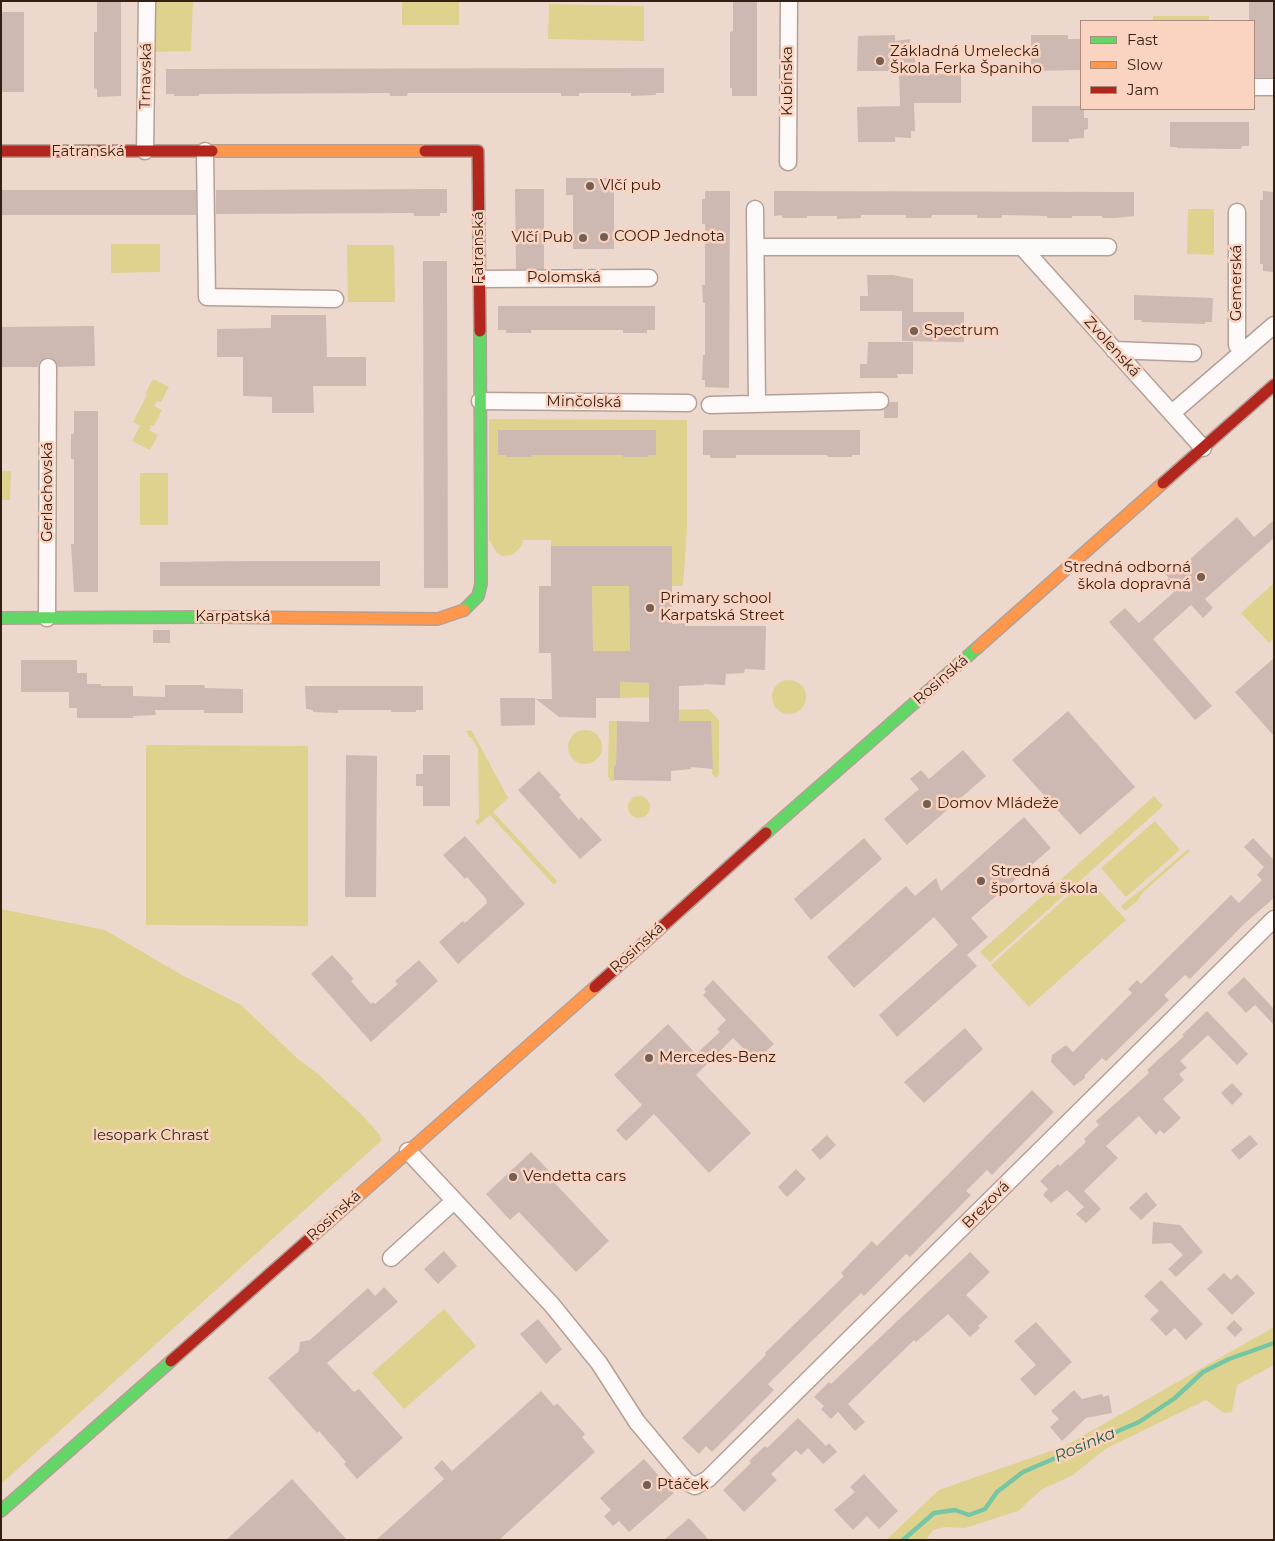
<!DOCTYPE html>
<html>
<head>
<meta charset="utf-8">
<style>
  body { margin:0 }
  #map { position:relative; width:1275px; height:1541px; overflow:hidden; background:#edd8ce; font-family:Montserrat,sans-serif }
  canvas { display:block }
  .frame { position:absolute; inset:0; border:2px solid #351e12; pointer-events:none }
  .legend { position:absolute; left:1080px; top:20px; width:175px; height:90px; box-sizing:border-box; background:#fad4c1; border:1px solid #ab8b7b; margin:0; padding:6px 9px; list-style:none; font-size:15px; color:#351e12 }
  .legend li { display:flex; align-items:center; gap:10px; height:25px }
  .legend b { width:25px; border:1px solid #ab8b7b }
</style>
</head>
<body>
<div id="map">
<canvas width="1275" height="1541"></canvas>
<div class="frame"></div>
<ul class="legend">
<li><b style="height:6px;background:#63d668"></b>Fast</li>
<li><b style="height:6px;background:#ff974d"></b>Slow</li>
<li><b style="height:6px;background:#b3261e"></b>Jam</li>
</ul>
</div>
<script>
const ctx = document.querySelector('canvas').getContext('2d');
ctx.lineJoin = 'round';
function fillPath(path, color) { ctx.fillStyle = color; ctx.fill(path, 'evenodd'); }
const toPath = rows => new Path2D(rows.map(r => 'M' + r).join(''));
function stroke(path, color, width, dash) { ctx.strokeStyle = color; ctx.lineWidth = width; ctx.lineCap = dash ? 'butt' : 'round'; ctx.setLineDash(dash || []); ctx.stroke(path); }
function drawText(font, color, halo, rows, align = 'center') {
  ctx.font = font + ' Montserrat,sans-serif'; ctx.lineWidth = 5; ctx.setLineDash([]); ctx.textBaseline = 'middle'; ctx.strokeStyle = halo; ctx.fillStyle = color; for (const [text, x, y, turn = 0] of rows) {
    ctx.save(); ctx.translate(x, y); ctx.rotate((+turn || 0) * Math.PI / 180); ctx.textAlign = isNaN(turn) ? turn : align; if (halo) ctx.strokeText(text, 0, 0); ctx.fillText(text, 0, 0); ctx.restore();
  }
}
fillPath(toPath([
  [151,1,193,1,191,51,150,52],
  [402,1,459,1,459,25,402,25],
  [549,4,644,6,644,41,548,39],
  [1153,16,1209,16,1209,21,1153,21],
  [1188,209,1214,209,1214,255,1187,254],
  [111,244,160,244,160,272,111,273],
  [347,245,394,245,395,302,348,302],
  [153,379,169,387,161,402,157,401,154,406,162,410,154,426,151,425,149,430,158,435,150,450,132,441,140,426,133,422,147,395,145,394],
  [489,419,687,420,687,530,683,586,672,586,671,546,551,546,551,540,523,540,521,547,512,555,502,556,497,553,489,540],
  [499,430,656,431,656,455,648,455,648,457,624,457,623,455,532,455,531,457,507,457,506,455,498,455],
  [1,471,11,471,10,500,1,500],
  [140,473,168,473,168,525,140,525],
  [1274,583,1274,639,1269,643,1241,613],
  [592,586,629,586,630,651,593,651],
  '772 697a17 17 0 1 1 34 0a17 17 0 1 1-34 0Z',
  [620,682,656,683,656,697,620,698],
  [708,709,719,720,719,772,718,777,716,778,712,774,711,721,671,721,671,710],
  [609,721,617,721,616,765,614,766,614,781,611,781,608,777],
  '568 747a17 17 0 1 1 34 0a17 17 0 1 1-34 0Z',
  [467,730,472,731,508,798,493,812,557,881,554,885,490,815,478,825,475,822,479,818,478,749,471,737,469,737,466,731],
  [146,745,308,746,308,926,146,925],
  [1154,796,1163,806,990,962,980,952],
  '628 807a11 11 0 1 1 22 0a11 11 0 1 1-22 0Z',
  [1155,821,1180,850,1126,897,1101,868],
  [1188,849,1190,851,1142,893,1138,900,1125,911,1121,906,1134,895,1140,891],
  [1088,878,1126,920,1029,1007,991,965],
  [1,909,105,930,182,975,241,1005,298,1059,318,1074,361,1114,380,1135,379,1136,382,1140,1,1484],
  [444,1309,476,1346,404,1409,372,1373],
  [1274,1327,1274,1365,1237,1385,1232,1412,1224,1413,1206,1400,1105,1449,1073,1475,1041,1490,1018,1511,965,1528,945,1527,933,1530,926,1540,886,1540,939,1490,1065,1446]
]), '#ded28e');
stroke(toPath([
  [903,1540,934,1513,955,1510,969,1515,985,1509,997,1492,1023,1472,1139,1422,1175,1398,1203,1372,1229,1359,1274,1343]
]), '#76c6a6', 4.5);
fillPath(toPath([
  [97,1,121,1,121,96,97,97,97,89,94,88,94,32,97,32],
  [733,1,757,1,757,96,732,96,732,88,730,88,730,32,733,31],
  [1249,1,1274,1,1274,77,1254,77,1254,21,1249,21],
  [1,12,24,12,24,92,1,92],
  [895,35,895,41,910,39,910,46,915,46,915,74,961,74,961,103,914,103,915,131,911,131,911,138,895,137,895,142,858,142,857,107,900,106,899,71,857,71,858,36],
  [1031,35,1068,35,1068,39,1081,39,1081,70,1031,71],
  [664,68,664,93,656,93,656,95,631,96,631,93,579,93,579,96,561,96,561,93,408,93,407,96,390,96,390,93,199,94,199,96,174,96,174,94,166,94,166,69],
  [1032,106,1081,106,1081,109,1084,109,1084,118,1088,118,1088,129,1084,130,1084,138,1069,139,1069,142,1032,142],
  [1170,122,1249,122,1249,146,1242,146,1241,149,1229,149,1177,148,1177,147,1170,147],
  [566,178,614,178,614,249,573,249,573,195,566,195],
  [447,189,447,213,440,213,440,216,414,216,414,213,216,214,216,190],
  [515,189,544,189,544,269,516,269],
  [1,190,196,190,196,215,1,215],
  [705,191,730,191,729,388,705,387,705,380,702,380,703,355,705,355,705,303,703,303,702,285,705,285,705,224,702,224,702,199,705,199],
  [774,191,1134,192,1134,216,1115,218,1102,218,1102,216,1072,216,1072,218,1047,218,1047,216,1002,215,1002,218,977,218,977,215,932,215,931,218,906,218,906,215,861,215,861,218,837,219,837,216,807,216,807,218,782,218,782,215,774,216],
  [1263,191,1274,192,1274,272,1263,271,1263,264,1260,264,1260,200,1263,200],
  [423,261,447,261,448,588,424,588],
  [867,275,893,275,913,279,913,312,964,312,964,342,902,341,902,311,860,311,860,296,868,296],
  [1134,295,1213,298,1212,322,1205,322,1205,324,1141,322,1142,320,1134,320],
  [498,306,655,306,655,330,647,330,647,333,623,333,623,330,531,330,531,333,506,333,506,330,498,330],
  [271,315,326,315,327,357,366,357,366,386,313,386,314,413,272,413,272,397,243,396,243,357,217,357,217,329,271,328],
  [94,326,95,366,58,367,53,359,48,357,40,362,38,367,1,367,1,327],
  [868,342,913,342,913,374,897,374,898,378,860,378,860,364,867,364],
  [890,402,898,402,898,418,884,418,884,410,888,406],
  [74,411,98,411,98,592,74,592,71,544,74,544,74,459,71,459,71,434,74,434],
  [498,430,656,430,656,455,648,455,648,457,623,457,623,455,531,455,532,457,506,457,506,455,498,455],
  [703,430,860,430,860,455,852,455,852,457,828,457,827,455,736,455,736,458,710,458,710,455,703,455],
  [1237,517,1254,537,1274,520,1274,538,1205,599,1213,608,1203,618,1191,605,1153,639,1212,706,1195,720,1109,622,1125,608,1139,623,1174,592,1165,582,1169,578,1164,573,1175,564,1179,569],
  [551,546,672,546,672,624,685,623,685,626,766,626,765,670,745,669,744,673,726,674,725,685,704,684,704,685,679,686,679,721,711,721,713,769,691,767,691,769,671,771,671,781,614,780,614,766,616,765,617,721,649,722,649,683,620,682,620,698,596,698,596,718,559,717,536,699,552,699,551,653,539,653,539,586,551,586],
  [592,586,629,586,630,651,593,651],
  [251,561,380,561,380,586,160,586,160,562],
  [153,630,170,630,170,643,153,643],
  [1274,658,1274,736,1235,692],
  [21,660,77,660,77,673,87,673,87,684,101,684,101,686,133,686,133,696,165,697,165,685,204,685,205,688,243,689,243,713,204,713,204,710,155,710,156,715,133,716,133,718,77,718,77,708,69,708,69,692,21,692],
  [305,686,423,686,423,710,416,710,416,712,391,712,391,710,338,710,338,713,313,712,313,710,306,709],
  [500,698,535,698,535,725,501,726],
  [1068,711,1135,787,1080,835,1012,760],
  [963,750,986,776,907,845,884,819,919,789,910,779,921,770,929,779],
  [346,755,377,756,376,897,345,897],
  [423,755,450,755,450,806,423,806,423,786,416,786,416,774,423,774],
  [539,771,561,795,559,797,579,820,581,817,602,840,580,859,518,790],
  [1024,817,1051,848,971,918,988,937,967,955,977,966,897,1037,879,1015,958,945,934,917,854,988,827,957,906,886,915,896,936,878,941,891],
  [465,836,525,904,458,964,439,942,463,921,465,923,487,903,486,901,487,900,467,877,465,879,443,855],
  [864,838,882,859,811,920,794,899],
  [1253,838,1273,859,1274,858,1274,898,1244,924,1190,979,1185,975,1164,995,1169,1000,1106,1061,1102,1058,1085,1075,1085,1078,1074,1086,1051,1062,1052,1055,1066,1045,1073,1052,1132,993,1128,989,1137,980,1141,984,1231,895,1239,903,1262,880,1257,875,1264,867,1244,847],
  [332,955,354,979,351,981,371,1004,373,1002,375,1004,398,984,395,981,419,960,438,981,371,1042,311,974],
  [1244,977,1274,1009,1274,1025,1255,1005,1246,1013,1227,993],
  [713,980,774,1044,756,1061,733,1038,696,1075,751,1133,709,1173,654,1114,626,1141,616,1130,642,1105,614,1075,668,1024,696,1054,720,1032,717,1029,726,1020,703,995,706,992,704,989],
  [1207,1011,1248,1054,1237,1065,1208,1035,1180,1061,1187,1068,1179,1074,1184,1080,1163,1099,1181,1118,1164,1134,1160,1130,1156,1135,1139,1116,1106,1146,1118,1158,1084,1191,1101,1209,1086,1223,1076,1214,1084,1207,1067,1190,1051,1203,1043,1195,1048,1189,1040,1181,1058,1164,1060,1166,1086,1142,1084,1139,1099,1125,1096,1121,1149,1073,1147,1070,1184,1036,1182,1035],
  [965,1028,983,1049,924,1103,904,1082],
  [1232,1083,1243,1094,1232,1105,1221,1093],
  [1032,1090,1054,1112,992,1175,987,1170,966,1191,971,1195,910,1257,906,1254,864,1296,861,1293,768,1384,774,1390,712,1452,706,1446,699,1454,682,1438,766,1355,765,1353,844,1276,841,1273,863,1250,872,1241,877,1246],
  [827,1135,836,1145,820,1160,811,1150],
  [1250,1135,1258,1144,1239,1160,1231,1150],
  [531,1152,556,1178,553,1181,609,1241,576,1272,519,1212,510,1220,486,1194],
  [796,1169,806,1179,787,1197,778,1187],
  [1146,1192,1157,1205,1141,1220,1129,1208],
  [1153,1222,1180,1225,1203,1252,1176,1277,1168,1269,1183,1255,1171,1243,1152,1244],
  [444,1251,457,1266,438,1284,424,1269],
  [970,1252,990,1272,966,1295,988,1317,978,1326,980,1328,970,1337,948,1314,916,1342,914,1340,848,1404,865,1422,855,1431,838,1412,831,1419,821,1409,824,1406,814,1397,829,1382,831,1384],
  [1224,1273,1231,1280,1237,1274,1255,1293,1232,1315,1207,1289],
  [1161,1280,1203,1324,1186,1340,1175,1328,1166,1336,1150,1319,1159,1311,1144,1296],
  [384,1287,398,1302,327,1363,354,1392,359,1389,403,1438,357,1479,344,1464,346,1462,319,1431,317,1433,268,1378,299,1351,300,1342,310,1340,368,1288,375,1296],
  [538,1319,562,1349,546,1364,520,1334],
  [1234,1320,1243,1329,1235,1337,1226,1328],
  [1036,1322,1072,1362,1035,1396,1020,1379,1036,1365,1014,1341],
  [1074,1390,1082,1399,1102,1394,1103,1397,1109,1395,1112,1413,1086,1418,1062,1441,1050,1427,1059,1419,1051,1411],
  [541,1391,554,1406,557,1403,585,1434,582,1437,595,1452,499,1540,376,1540,444,1479,434,1468,442,1460,452,1471],
  [798,1418,826,1446,829,1443,837,1452,823,1464,808,1448,801,1455,796,1450,771,1474,777,1480,744,1512,723,1490,751,1463,749,1461,765,1446,767,1448],
  [644,1459,674,1493,629,1532,619,1521,613,1526,604,1516,611,1510,600,1498],
  [864,1474,898,1511,879,1529,867,1516,853,1530,834,1510,855,1492,850,1487],
  [292,1479,347,1540,226,1540],
  [689,1518,709,1540,664,1540]
]), '#ceb8b2');
const street = toPath([
  [1254,87,1274,87],
  [145,151,147,1],
  [205,151,207,297,335,299],
  [788,162,789,1],
  [755,209,757,403],
  [1237,212,1237,345,1243,352],
  [756,247,1108,247],
  [1022,247,1203,448],
  [480,279,649,278],
  [1114,350,1193,353],
  [480,401,688,403],
  [710,405,880,401],
  [1172,413,1274,325],
  [47,618,48,367],
  [408,1151,552,1305,599,1363,637,1422,648,1435,687,1482,695,1486,708,1479,1274,919],
  [391,1258,454,1201]
]);
const fast = toPath([
  [464,610,478,596,481,584,480,331],
  [1,618,209,617],
  [766,833,977,648],
  [1,1511,171,1361]
]);
const slow = toPath([
  [212,151,425,151],
  [209,617,438,619,464,610],
  [977,648,1163,483],
  [316,1233,595,987]
]);
const jam = toPath([
  [1,151,212,151],
  [425,151,478,151,480,331],
  [1163,483,1274,385],
  [595,987,766,833],
  [171,1361,316,1233]
]);
stroke(street, '#b5a096', 19);
stroke(fast, '#b5a096', 14);
stroke(slow, '#b5a096', 14);
stroke(jam, '#b5a096', 14);
stroke(street, '#fcf9f8', 16);
stroke(fast, '#63d668', 11);
stroke(slow, '#ff974d', 11);
stroke(jam, '#b3261e', 11);
for (const [x, y, r, color] of [
  [880,61,5,"#755f54"],
  [590,186,5,"#755f54"],
  [604,237,5,"#755f54"],
  [583,238,5,"#755f54"],
  [914,331,5,"#755f54"],
  [1201,577,5,"#755f54"],
  [650,608,5,"#755f54"],
  [927,804,5,"#755f54"],
  [981,881,5,"#755f54"],
  [649,1058,5,"#755f54"],
  [513,1177,5,"#755f54"],
  [647,1485,5,"#755f54"]
]) { const dot = new Path2D(); dot.arc(x, y, r, 0, 2 * Math.PI); ctx.fillStyle = color; ctx.fill(dot); stroke(dot, '#fad4c1', 2); }
drawText('15px', '#351e12', '#fad4c1', [
  ["Základná Umelecká",890,52],
  ["Škola Ferka Španiho",890,69],
  ["Vlčí pub",600,186],
  ["COOP Jednota",614,237],
  ["Vlčí Pub",573,238,"right"],
  ["Spectrum",924,331],
  ["Stredná odborná",1191,568,"right"],
  ["škola dopravná",1191,585,"right"],
  ["Primary school",660,599],
  ["Karpatská Street",660,616],
  ["Domov Mládeže",937,804],
  ["Stredná",991,872],
  ["športová škola",991,889],
  ["Mercedes-Benz",659,1058],
  ["Vendetta cars",523,1177],
  ["Ptáček",657,1485]
], 'left');
drawText('15px', '#351e12', '#fad4c1', [
  ["Trnavská",146,76,-89],
  ["Kubínska",788,81,-90],
  ["Fatranská",88,152],
  ["Fatranská",479,248,-90],
  ["Polomská",564,278],
  ["Gemerská",1237,283,-90],
  ["Zvolenská",1112,347,48],
  ["Minčolská",584,402,1],
  ["Gerlachovská",48,492,-90],
  ["Karpatská",233,617],
  ["Rosinská",941,680,-41],
  ["Rosinská",637,948,-42],
  ["Brezová",986,1205,-45],
  ["Rosinská",334,1216,-42]
]);
drawText('15px', '#32321b', '#fad4c1', [
  ["lesopark Chrasť",151,1136]
]);
drawText('italic 16px', '#1d5e48', '#fad4c1', [
  ["Rosinka",1085,1445,-23]
]);
</script>
</body>
</html>
